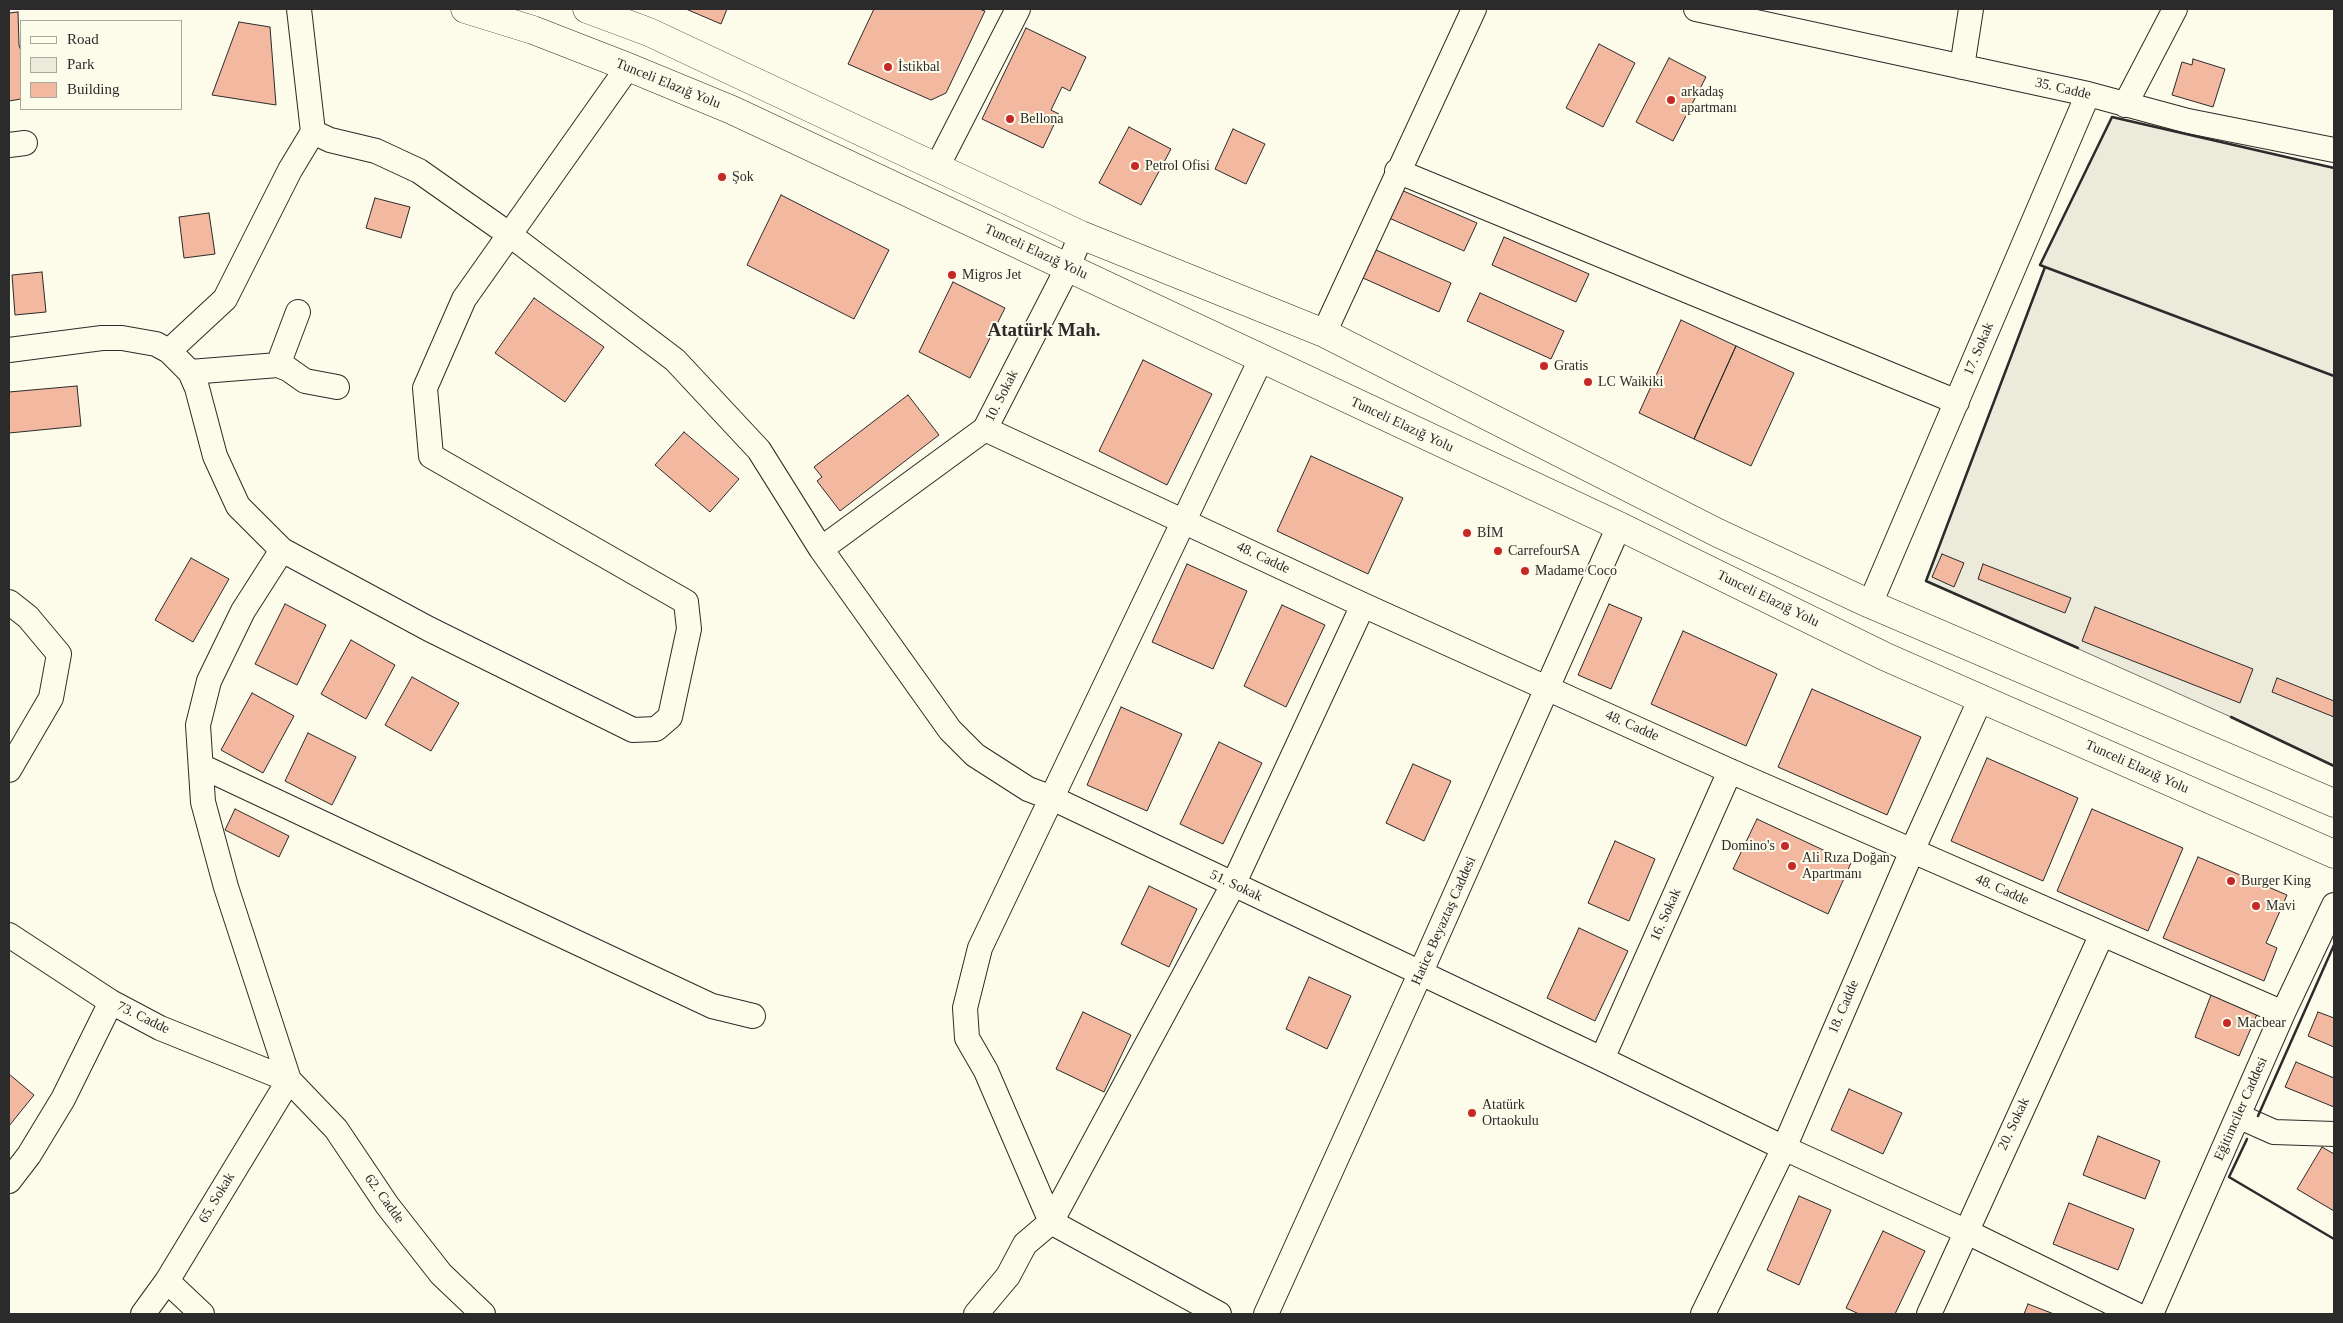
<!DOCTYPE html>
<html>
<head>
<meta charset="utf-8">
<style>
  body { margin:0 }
  #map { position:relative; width:2343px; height:1323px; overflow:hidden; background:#fdfbea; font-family:"Times New Roman",serif }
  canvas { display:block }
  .frame { position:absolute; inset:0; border:10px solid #2b2b2b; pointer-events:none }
  .legend { position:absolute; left:20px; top:20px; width:162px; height:90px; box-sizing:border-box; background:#fdfbea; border:1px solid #a9a89e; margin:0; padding:6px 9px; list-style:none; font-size:15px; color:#2b2b2b }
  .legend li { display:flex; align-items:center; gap:10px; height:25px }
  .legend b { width:25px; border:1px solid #a9a89e }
</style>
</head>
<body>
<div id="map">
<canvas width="2343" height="1323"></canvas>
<div class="frame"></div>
<ul class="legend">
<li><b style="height:6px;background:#fdfbea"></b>Road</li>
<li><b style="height:14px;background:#ecebdb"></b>Park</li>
<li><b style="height:14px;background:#f2b8a0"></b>Building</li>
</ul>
</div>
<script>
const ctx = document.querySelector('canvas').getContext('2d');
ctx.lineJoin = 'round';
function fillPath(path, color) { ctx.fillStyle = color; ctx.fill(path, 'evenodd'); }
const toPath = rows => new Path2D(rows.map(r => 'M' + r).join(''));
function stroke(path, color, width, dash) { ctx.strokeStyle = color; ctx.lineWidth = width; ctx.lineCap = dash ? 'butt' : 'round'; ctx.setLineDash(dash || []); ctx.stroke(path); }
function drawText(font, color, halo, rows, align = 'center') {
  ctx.font = font + ' "Times New Roman",serif'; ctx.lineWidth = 4; ctx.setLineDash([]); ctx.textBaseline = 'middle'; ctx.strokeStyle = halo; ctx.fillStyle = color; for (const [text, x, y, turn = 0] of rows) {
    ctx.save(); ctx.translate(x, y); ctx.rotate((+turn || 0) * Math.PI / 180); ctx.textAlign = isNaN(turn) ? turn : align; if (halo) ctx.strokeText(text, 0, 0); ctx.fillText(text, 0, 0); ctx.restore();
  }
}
const green = toPath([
  [2112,117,2334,168,2334,766,2231,717,1926,581,2045,268,2040,265,2112,117]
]);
fillPath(green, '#ecebdb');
stroke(green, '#74746e', 1);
const building = toPath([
  [686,9,727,9,721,24,686,9],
  [874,9,979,9,985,11,946,93,931,100,848,64,874,9],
  [18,12,19,45,21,51,21,99,9,101,9,13,18,12],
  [239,22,270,27,276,105,212,95,239,22],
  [1026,28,1086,57,1070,91,1062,87,1051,110,1059,114,1043,148,982,119,1026,28],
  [1599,44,1635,63,1603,127,1566,108,1599,44],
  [1669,58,1706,77,1673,141,1636,122,1669,58],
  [2193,59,2225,69,2213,107,2172,95,2182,62,2192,65,2193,59],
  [1129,127,1171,149,1141,205,1099,183,1129,127],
  [1233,129,1265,144,1246,184,1215,169,1233,129],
  [1392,186,1477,223,1464,251,1380,214,1392,186],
  [781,195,889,250,854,319,747,265,781,195],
  [375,198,410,207,401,238,366,228,375,198],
  [209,213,215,254,184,258,179,217,209,213],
  [1504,237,1589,274,1576,302,1492,265,1504,237],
  [1367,246,1451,283,1439,312,1354,274,1367,246],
  [42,272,46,312,15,315,12,275,42,272],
  [953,282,1005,308,970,378,919,352,953,282],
  [1480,293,1564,331,1551,359,1467,321,1480,293],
  [534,298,604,347,565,402,495,353,534,298],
  [1681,320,1736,346,1694,439,1639,413,1681,320],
  [1736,346,1794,373,1751,466,1694,439,1736,346],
  [1143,360,1212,394,1167,485,1099,451,1143,360],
  [77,386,81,426,9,433,9,392,77,386],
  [908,395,939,435,840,511,817,481,822,477,814,467,908,395],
  [684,432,739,479,710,512,655,465,684,432],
  [1311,456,1403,498,1368,574,1277,531,1311,456],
  [1942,554,1964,563,1954,587,1932,577,1942,554],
  [191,558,229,579,193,642,155,620,191,558],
  [1187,564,1247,591,1213,669,1152,642,1187,564],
  [1983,564,2071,598,2065,613,1978,579,1983,564],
  [285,604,326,625,297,685,255,664,285,604],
  [1609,604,1642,618,1611,689,1578,675,1609,604],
  [1282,605,1325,625,1286,707,1244,686,1282,605],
  [2095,607,2253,669,2240,703,2082,641,2095,607],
  [1683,631,1777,674,1746,746,1651,704,1683,631],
  [351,640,395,665,366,719,321,694,351,640],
  [412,677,459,703,431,751,385,725,412,677],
  [2277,678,2334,701,2334,717,2272,692,2277,678],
  [1812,689,1921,737,1887,815,1778,767,1812,689],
  [252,693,294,716,263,773,221,750,252,693],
  [1121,707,1182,734,1147,811,1087,785,1121,707],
  [308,733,356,757,332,805,285,781,308,733],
  [1219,742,1262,763,1223,844,1180,824,1219,742],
  [1987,758,2078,798,2043,881,1951,841,1987,758],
  [1413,764,1451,781,1424,841,1386,823,1413,764],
  [235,809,289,836,279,857,225,830,235,809],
  [2092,809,2183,848,2148,931,2057,891,2092,809],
  [1757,819,1851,863,1828,914,1733,869,1757,819],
  [1615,841,1655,859,1629,921,1588,903,1615,841],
  [2198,857,2287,895,2266,943,2277,948,2264,981,2163,938,2198,857],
  [1149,886,1197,909,1169,967,1121,944,1149,886],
  [1579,928,1628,951,1595,1021,1547,998,1579,928],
  [1309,977,1351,996,1327,1049,1286,1029,1309,977],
  [2211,995,2258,1012,2239,1056,2195,1037,2211,995],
  [1083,1012,1131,1035,1104,1092,1056,1069,1083,1012],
  [2318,1012,2334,1018,2334,1047,2308,1036,2318,1012],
  [2296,1062,2334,1078,2334,1107,2285,1087,2296,1062],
  [9,1074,34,1095,9,1126,9,1074],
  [1849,1089,1902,1113,1883,1154,1831,1130,1849,1089],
  [2098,1136,2160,1161,2145,1199,2083,1175,2098,1136],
  [2322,1147,2334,1154,2334,1211,2297,1189,2322,1147],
  [1799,1196,1831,1210,1799,1285,1767,1270,1799,1196],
  [2069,1203,2134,1229,2118,1270,2053,1244,2069,1203],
  [1883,1231,1925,1251,1895,1314,1859,1314,1846,1308,1883,1231],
  [2028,1304,2054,1314,2024,1314,2028,1304]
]);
fillPath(building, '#f2b8a0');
stroke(building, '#2b2b2b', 1);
const minor = toPath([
  [1696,9,2088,94,2188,121,2334,150],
  [1962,67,1971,9],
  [2125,105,2175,9],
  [313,132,330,140,376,151,419,171,510,235,675,360,759,450,821,549,950,730,975,755,1028,789,1052,798,1602,1059,1784,1148,1965,1231,2135,1314],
  [9,145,25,143],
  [937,167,1018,9],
  [1397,171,1957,402],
  [1324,333,1474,9],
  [9,350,102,338,122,338,156,344,169,351,190,372,197,388,215,456,238,506,282,550,429,629,633,730,656,729,670,717,689,629,686,602,431,456,425,388,464,299,628,67],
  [169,351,225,299,290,170,313,132,299,9],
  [278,365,298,312],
  [190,372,278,365,288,369,305,381,337,387],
  [985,429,1363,605,1730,771,2283,1013],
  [821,549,985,429,1068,267,1081,235],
  [282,550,243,611,209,681,198,725,203,802,226,887,289,1080],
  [9,602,28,617,59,654,51,698,9,770],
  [1870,604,2088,94],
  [201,766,712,1006,753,1016],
  [9,935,111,1002,160,1028,289,1080,336,1129,387,1205,441,1274,483,1314],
  [1602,1059,1730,771],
  [2238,1116,2274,1132,2334,1134],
  [9,1181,29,1155,63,1099,111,1002],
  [167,1281,202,1314],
  [143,1314,167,1281,289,1080],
  [976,1314,1008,1276,1025,1244,1051,1222,1233,885,1363,605],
  [1219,1314,1051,1222,986,1071,967,1038,965,1008,980,948,1261,359],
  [1266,1314,1420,974,1619,526],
  [1703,1314,1784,1148,1912,851,1981,698],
  [1929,1314,2102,934],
  [2151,1314,2283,1013,2334,905]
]);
const major = toPath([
  [465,9,533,30,628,67,732,110,1619,526,1886,657,2334,854],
  [587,9,649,32,1081,235,1324,333,1718,533,1870,604,2334,803]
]);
stroke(minor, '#2b2b2b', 26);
stroke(major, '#2b2b2b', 29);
stroke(minor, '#fdfbea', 24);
stroke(major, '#fdfbea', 28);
stroke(toPath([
  [2045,267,2040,265,2112,117,2334,168],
  [2078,648,1926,581,2045,267,2334,376],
  [2231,717,2334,766],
  [2258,1116,2334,945],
  [2247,1139,2229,1177,2334,1239]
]), '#2b2b2b', 2.5);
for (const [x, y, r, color] of [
  [888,67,5,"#c62828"],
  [1671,100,5,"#c62828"],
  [1010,119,5,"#c62828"],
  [1135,166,5,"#c62828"],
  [722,177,5,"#c62828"],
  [952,275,5,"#c62828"],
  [1544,366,5,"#c62828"],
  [1588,382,5,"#c62828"],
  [1467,533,5,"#c62828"],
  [1498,551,5,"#c62828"],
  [1525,571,5,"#c62828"],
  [1785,846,5,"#c62828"],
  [1792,866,5,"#c62828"],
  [2231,881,5,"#c62828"],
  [2256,906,5,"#c62828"],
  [2227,1023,5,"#c62828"],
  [1472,1113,5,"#c62828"]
]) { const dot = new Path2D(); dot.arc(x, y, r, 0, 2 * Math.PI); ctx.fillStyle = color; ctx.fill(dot); stroke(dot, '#fdfbea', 2); }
drawText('14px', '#2b2b2b', '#fdfbea', [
  ["İstikbal",898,67],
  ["arkadaş",1681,92],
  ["apartmanı",1681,108],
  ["Bellona",1020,119],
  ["Petrol Ofisi",1145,166],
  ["Şok",732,177],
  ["Migros Jet",962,275],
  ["Gratis",1554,366],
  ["LC Waikiki",1598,382],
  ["BİM",1477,533],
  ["CarrefourSA",1508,551],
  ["Madame Coco",1535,571],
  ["Domino's",1775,846,"right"],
  ["Ali Rıza Doğan",1802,858],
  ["Apartmanı",1802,874],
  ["Burger King",2241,881],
  ["Mavi",2266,906],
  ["Macbear",2237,1023],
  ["Atatürk",1482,1105],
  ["Ortaokulu",1482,1121]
], 'left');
drawText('14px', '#2b2b2b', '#fdfbea', [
  ["Tunceli Elazığ Yolu",668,84,22],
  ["35. Cadde",2063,89,13],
  ["Tunceli Elazığ Yolu",1036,252,25],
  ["17. Sokak",1979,349,-67],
  ["10. Sokak",1002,396,-63],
  ["Tunceli Elazığ Yolu",1402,425,25],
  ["48. Cadde",1263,558,25],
  ["Tunceli Elazığ Yolu",1768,599,26],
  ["48. Cadde",1632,726,24],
  ["Tunceli Elazığ Yolu",2137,767,24],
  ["51. Sokak",1236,886,25],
  ["48. Cadde",2002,890,24],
  ["16. Sokak",1666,915,-66],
  ["Hatice Beyaztaş Caddesi",1444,921,-66],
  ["18. Cadde",1844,1007,-67],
  ["73. Cadde",143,1018,26],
  ["Eğitimciler Caddesi",2241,1109,-66],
  ["20. Sokak",2014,1124,-65],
  ["65. Sokak",217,1198,-59],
  ["62. Cadde",384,1199,54]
]);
drawText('bold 19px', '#2b2b2b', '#fdfbea', [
  ["Atatürk Mah.",1044,331]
]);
</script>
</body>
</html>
